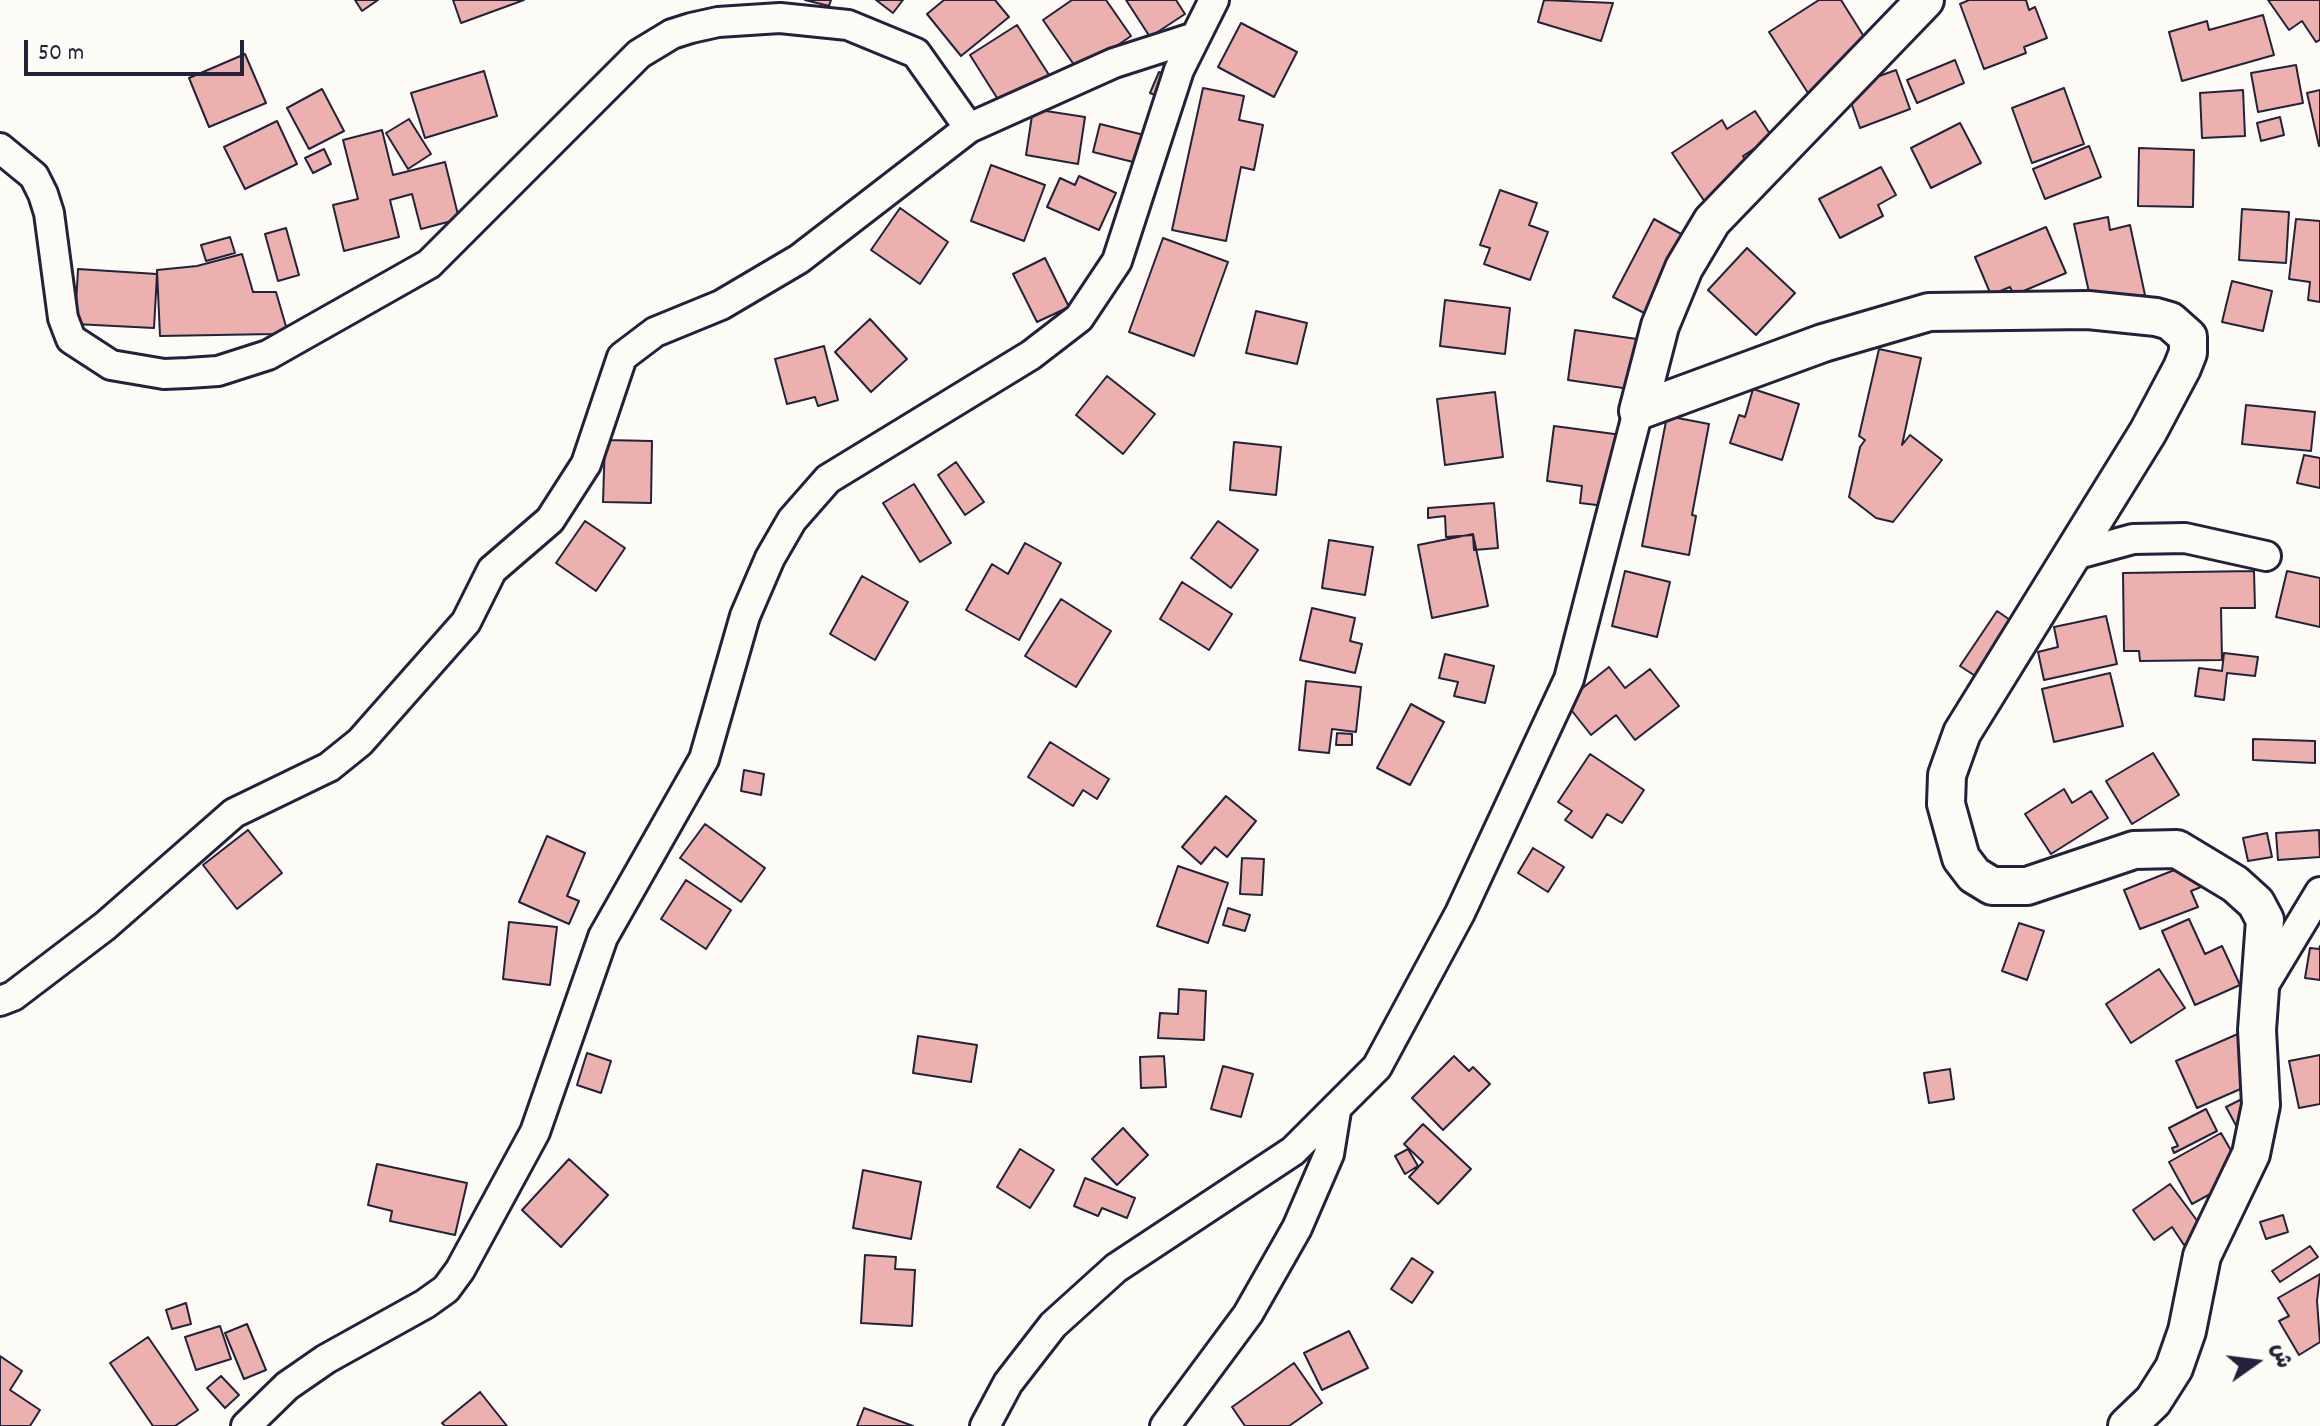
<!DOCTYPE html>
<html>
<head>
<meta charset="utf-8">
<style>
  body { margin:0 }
  #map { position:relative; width:2320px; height:1426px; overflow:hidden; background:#fdfcf7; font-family:Dekko,"Playpen Sans Arabic",sans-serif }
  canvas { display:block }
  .north { position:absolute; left:2216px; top:1322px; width:80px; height:80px; -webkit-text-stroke:6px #fdfcf7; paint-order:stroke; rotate:76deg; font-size:22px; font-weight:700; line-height:32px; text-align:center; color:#22223b }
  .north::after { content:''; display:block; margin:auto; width:28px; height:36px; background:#22223b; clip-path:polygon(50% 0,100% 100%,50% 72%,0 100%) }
  .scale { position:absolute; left:24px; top:40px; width:220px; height:36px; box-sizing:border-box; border:4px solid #22223b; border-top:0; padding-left:10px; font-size:24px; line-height:28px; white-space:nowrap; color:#22223b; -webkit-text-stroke:6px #fdfcf7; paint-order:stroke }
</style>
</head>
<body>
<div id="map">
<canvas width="2320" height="1426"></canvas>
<div class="north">ش</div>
<div class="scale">50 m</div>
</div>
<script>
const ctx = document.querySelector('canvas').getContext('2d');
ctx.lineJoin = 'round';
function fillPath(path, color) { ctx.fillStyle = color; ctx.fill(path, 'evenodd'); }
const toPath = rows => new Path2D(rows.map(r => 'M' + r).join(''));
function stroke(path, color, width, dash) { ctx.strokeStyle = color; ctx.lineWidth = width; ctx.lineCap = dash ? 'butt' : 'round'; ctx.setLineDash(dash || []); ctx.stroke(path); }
const building = toPath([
  [355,0,378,0,362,11,355,0],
  [453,0,524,0,461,23,453,0],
  [805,0,831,0,829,6,805,0],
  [876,0,903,0,893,13,876,0],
  [944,0,995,0,1009,17,961,56,927,14,944,0],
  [1072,0,1106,0,1131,36,1079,72,1043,20,1072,0],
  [1126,0,1176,0,1185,14,1150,37,1126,0],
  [1544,0,1613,3,1601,41,1538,22,1544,0],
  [1819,0,1841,0,1873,51,1808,93,1769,32,1819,0],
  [1969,0,2026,0,2029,10,2035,7,2047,38,2024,47,2026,53,1984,69,1960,4,1969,0],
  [2268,0,2320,0,2320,40,2316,42,2302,21,2289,30,2268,0],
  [2263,15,2274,55,2182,81,2169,32,2207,21,2209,30,2263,15],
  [1241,23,1297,52,1274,97,1218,67,1241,23],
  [1017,25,1051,78,1004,109,970,55,1017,25],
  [245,54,266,103,209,127,189,78,245,54],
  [1955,60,1964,83,1917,103,1907,80,1955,60],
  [2296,65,2303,103,2258,112,2251,73,2296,65],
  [1896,70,1910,109,1860,128,1846,88,1896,70],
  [484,71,497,116,425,138,411,93,484,71],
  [1159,72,1177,79,1169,101,1150,93,1159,72],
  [1203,88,1244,96,1239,120,1263,125,1254,170,1241,167,1226,241,1172,230,1203,88],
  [2064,88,2084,144,2032,163,2012,108,2064,88],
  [322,89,344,131,309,149,287,108,322,89],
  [2243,90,2245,136,2202,138,2200,93,2243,90],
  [2320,90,2320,145,2319,146,2307,93,2320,90],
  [1033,109,1085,117,1078,164,1026,155,1033,109],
  [1755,111,1772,137,1743,156,1753,170,1705,202,1672,153,1722,120,1727,129,1755,111],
  [2280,117,2284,135,2261,141,2257,123,2280,117],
  [409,119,431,154,408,169,386,133,409,119],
  [277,121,297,164,245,189,224,147,277,121],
  [1960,123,1981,163,1931,188,1911,148,1960,123],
  [1100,124,1164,140,1154,180,1130,175,1133,162,1093,152,1100,124],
  [382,130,393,175,445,162,459,219,421,229,412,194,390,200,399,237,344,251,333,205,358,199,343,140,382,130],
  [2089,146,2101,177,2045,199,2033,169,2089,146],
  [2139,148,2194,150,2193,207,2138,206,2139,148],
  [324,149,331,164,313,173,305,158,324,149],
  [991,165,1045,185,1024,241,971,221,991,165],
  [1881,167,1896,195,1878,205,1883,216,1840,238,1819,199,1881,167],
  [1079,176,1116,193,1099,230,1047,207,1060,178,1075,185,1079,176],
  [1500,190,1537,203,1529,225,1548,232,1530,280,1484,264,1490,248,1480,245,1500,190],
  [900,208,948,242,920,284,871,250,900,208],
  [2242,209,2289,212,2286,263,2239,260,2242,209],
  [2108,217,2110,230,2130,225,2145,295,2092,306,2074,224,2108,217],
  [1654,219,1683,235,1654,318,1613,297,1654,219],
  [2296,219,2320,221,2320,302,2308,300,2310,282,2289,279,2296,219],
  [2046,227,2066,273,2014,295,2010,287,1991,295,1975,257,2046,227],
  [286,228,299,275,278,281,265,234,286,228],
  [230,237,235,253,206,261,201,245,230,237],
  [1163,238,1228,262,1194,356,1129,332,1163,238],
  [1747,248,1795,293,1756,335,1708,290,1747,248],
  [242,254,253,292,276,292,287,330,274,334,160,336,157,270,197,266,242,254],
  [1045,258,1069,307,1037,322,1013,274,1045,258],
  [78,269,157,274,154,328,75,324,78,269],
  [2232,281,2272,291,2263,331,2222,322,2232,281],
  [1445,300,1510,308,1505,354,1440,346,1445,300],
  [1256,311,1307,323,1297,364,1246,353,1256,311],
  [870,319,907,359,871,392,835,352,870,319],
  [1575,330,1637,339,1630,389,1568,380,1575,330],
  [824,346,838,400,818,406,815,397,787,404,775,359,824,346],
  [1879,349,1921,358,1902,445,1910,435,1942,460,1893,522,1876,518,1849,497,1860,447,1865,440,1859,436,1879,349],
  [1107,376,1155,414,1123,454,1076,415,1107,376],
  [1753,389,1799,404,1782,460,1730,443,1739,415,1745,417,1753,389],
  [1495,392,1503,457,1445,465,1437,399,1495,392],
  [2246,405,2315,412,2311,451,2242,444,2246,405],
  [1667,416,1709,424,1692,515,1696,516,1689,555,1642,546,1667,416],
  [1554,426,1622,435,1613,507,1580,503,1582,486,1547,481,1554,426],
  [605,440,652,441,651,503,603,502,605,440],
  [1234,442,1281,447,1276,495,1230,490,1234,442],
  [2304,455,2320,458,2320,488,2297,483,2304,455],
  [956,462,984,502,965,515,938,475,956,462],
  [914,484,951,543,920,562,883,503,914,484],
  [1494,503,1498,548,1474,550,1473,535,1446,537,1445,516,1428,518,1428,508,1494,503],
  [585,521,625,548,596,591,556,563,585,521],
  [1218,521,1258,550,1231,588,1191,558,1218,521],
  [1473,534,1488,606,1432,618,1418,545,1473,534],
  [1329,540,1373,547,1365,595,1322,588,1329,540],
  [1025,543,1061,563,1019,640,966,610,992,564,1008,574,1025,543],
  [1625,571,1670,582,1657,637,1612,626,1625,571],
  [2254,571,2255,608,2221,608,2222,660,2140,661,2139,651,2124,651,2123,573,2254,571],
  [2287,571,2320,578,2320,627,2276,617,2287,571],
  [862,576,908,602,875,660,830,634,862,576],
  [1182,582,1232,614,1209,650,1160,619,1182,582],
  [1061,599,1111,631,1076,687,1025,656,1061,599],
  [1312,608,1355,618,1350,641,1362,644,1355,673,1300,660,1312,608],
  [1997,611,2022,628,1986,683,1960,666,1997,611],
  [2106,616,2117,664,2044,680,2038,652,2058,647,2054,627,2106,616],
  [2224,653,2258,657,2255,676,2227,673,2224,700,2195,696,2199,668,2222,671,2224,653],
  [1445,654,1494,666,1485,703,1454,696,1458,682,1439,678,1445,654],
  [1609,667,1625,688,1650,669,1679,706,1635,740,1616,715,1591,735,1565,702,1609,667],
  [2110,673,2123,726,2054,742,2042,689,2110,673],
  [1306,681,1361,687,1356,732,1332,729,1329,753,1299,750,1306,681],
  [1411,704,1444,722,1410,785,1377,768,1411,704],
  [1337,733,1352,734,1352,745,1336,745,1337,733],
  [2253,739,2315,741,2315,763,2253,760,2253,739],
  [1050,742,1109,779,1097,799,1083,790,1073,806,1028,777,1050,742],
  [2153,753,2179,795,2132,824,2106,781,2153,753],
  [1590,754,1644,790,1622,823,1607,814,1592,838,1565,820,1572,811,1558,802,1590,754],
  [744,770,764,774,761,795,741,791,744,770],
  [2064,789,2072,803,2091,791,2108,818,2051,854,2025,814,2064,789],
  [1226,796,1256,821,1227,857,1215,847,1201,864,1182,847,1226,796],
  [705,824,765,868,741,902,680,858,705,824],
  [248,830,282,873,237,909,203,865,248,830],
  [2319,830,2320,857,2278,860,2276,833,2319,830],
  [2267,833,2272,857,2248,861,2243,838,2267,833],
  [547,836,585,853,567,896,579,901,569,924,519,902,547,836],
  [1533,848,1564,867,1548,892,1518,873,1533,848],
  [1242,858,1264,859,1262,895,1240,894,1242,858],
  [2192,863,2201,887,2191,891,2198,907,2140,929,2124,890,2192,863],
  [1178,866,1228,883,1208,943,1157,926,1178,866],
  [686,880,731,910,706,949,661,919,686,880],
  [1228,908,1250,915,1245,931,1223,925,1228,908],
  [2189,919,2205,954,2222,946,2240,985,2195,1005,2162,931,2189,919],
  [509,922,557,927,550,985,503,979,509,922],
  [2019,923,2044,931,2027,980,2002,971,2019,923],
  [2320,946,2320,980,2305,978,2310,948,2319,949,2320,946],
  [2159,969,2185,1008,2131,1043,2106,1004,2159,969],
  [1179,989,1206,991,1204,1040,1158,1038,1160,1013,1178,1014,1179,989],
  [2240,1033,2261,1080,2197,1108,2176,1061,2240,1033],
  [918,1036,977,1045,971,1082,913,1073,918,1036],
  [587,1053,611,1061,601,1093,577,1085,587,1053],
  [2320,1055,2320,1104,2299,1108,2289,1061,2320,1055],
  [1164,1056,1166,1087,1141,1088,1140,1057,1164,1056],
  [1454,1056,1469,1071,1473,1067,1490,1084,1443,1130,1412,1098,1454,1056],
  [1223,1066,1253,1074,1241,1117,1211,1109,1223,1066],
  [1950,1069,1954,1099,1929,1103,1924,1073,1950,1069],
  [2242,1099,2253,1121,2238,1129,2226,1107,2242,1099],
  [2206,1109,2217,1131,2174,1153,2172,1148,2178,1146,2169,1128,2206,1109],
  [1423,1124,1471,1169,1438,1204,1409,1177,1423,1162,1404,1144,1423,1124],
  [1123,1128,1148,1155,1117,1185,1092,1159,1123,1128],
  [2221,1133,2245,1175,2192,1204,2169,1162,2221,1133],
  [1020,1149,1054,1170,1030,1208,997,1187,1020,1149],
  [1408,1149,1418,1166,1405,1174,1395,1156,1408,1149],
  [569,1159,608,1195,561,1247,522,1210,569,1159],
  [377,1164,467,1183,455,1235,390,1221,392,1211,368,1205,377,1164],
  [863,1170,921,1182,911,1239,853,1228,863,1170],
  [1085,1178,1135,1198,1127,1218,1102,1208,1098,1216,1074,1206,1085,1178],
  [2170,1184,2204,1230,2184,1245,2172,1227,2154,1240,2133,1210,2170,1184],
  [2283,1215,2288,1232,2266,1239,2260,1222,2283,1215],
  [2310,1246,2318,1257,2280,1282,2272,1271,2310,1246],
  [865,1255,896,1257,895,1269,915,1270,912,1326,861,1323,865,1255],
  [1412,1258,1433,1272,1412,1303,1391,1289,1412,1258],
  [2320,1274,2317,1301,2320,1342,2299,1355,2279,1321,2289,1316,2278,1298,2320,1274],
  [186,1303,191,1324,172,1329,166,1310,186,1303],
  [247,1324,266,1370,244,1379,225,1333,247,1324],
  [220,1326,231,1359,196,1370,185,1337,220,1326],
  [1349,1331,1368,1368,1322,1390,1304,1353,1349,1331],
  [148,1337,198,1410,175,1426,153,1426,110,1363,148,1337],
  [0,1356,22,1371,10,1390,40,1410,30,1426,0,1426,0,1356],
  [1294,1363,1322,1403,1289,1426,1245,1426,1232,1407,1294,1363],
  [221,1376,239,1395,225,1408,207,1388,221,1376],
  [480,1392,507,1426,445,1426,442,1423,480,1392],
  [864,1408,913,1426,857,1426,864,1408]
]);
fillPath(building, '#ecb0af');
stroke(building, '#22223b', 2);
const minor = toPath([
  [969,128,1114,63,1195,37],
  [0,148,34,176,43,194,49,213,63,318,71,339,111,365,164,374,188,373,218,371,268,355,429,264,639,54,672,34,691,28,718,22,780,18,848,25,916,53,969,128,799,259,721,305,655,332,622,357,586,464,550,520,492,570,466,622,360,742,329,767,234,813,105,926,13,996,0,1001],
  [2074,555,2133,539,2185,538,2266,556],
  [2261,990,2320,892],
  [246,1426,287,1386,326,1359,425,1304,446,1289,460,1270,535,1132,603,937,704,759,745,616,770,558,792,520,828,479,1031,355,1079,318,1117,261,1179,70,1214,0],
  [985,1426,1008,1383,1053,1325,1116,1268,1293,1151,1377,1067,1460,913,1569,679,1638,411],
  [1165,1426,1248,1314,1297,1228,1329,1154,1336,1111]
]);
const tertiary = toPath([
  [1638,411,1823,343,1929,312,2088,310,2156,317,2170,321,2188,337,2188,353,2182,368,2148,432,1962,733,1947,775,1946,804,1961,858,1974,875,1992,886,2027,886,2134,850,2177,849,2235,884,2256,903,2265,920,2257,1030,2261,1105,2251,1154,2202,1256,2187,1331,2174,1368,2153,1401,2127,1426],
  [1638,411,1660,326,1684,268,1712,221,1925,0]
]);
stroke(minor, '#22223b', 34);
stroke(tertiary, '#22223b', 42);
stroke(minor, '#fdfcf7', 28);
stroke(tertiary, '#fdfcf7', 36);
</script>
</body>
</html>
